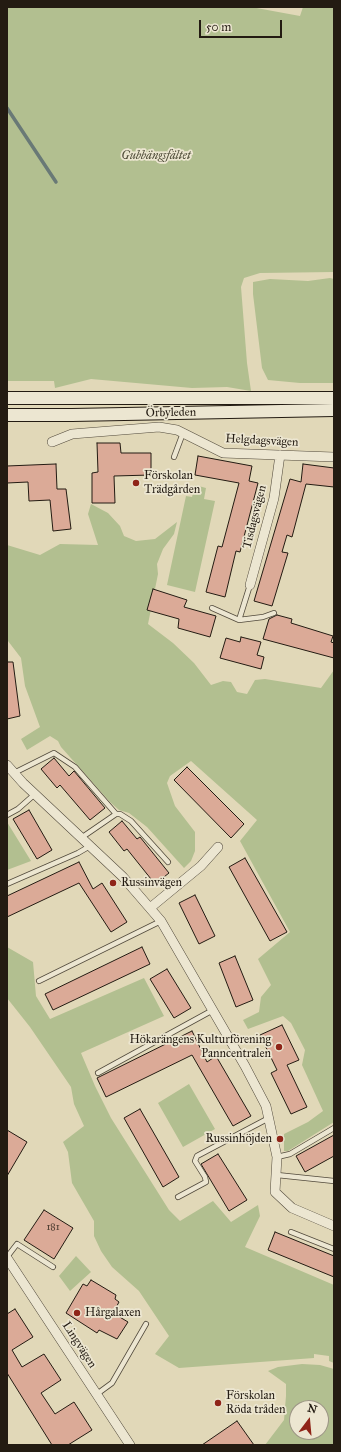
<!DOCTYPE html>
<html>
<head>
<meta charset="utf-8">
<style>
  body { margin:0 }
  #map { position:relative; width:341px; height:1452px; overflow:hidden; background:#e1d8b8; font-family:"IM FELL Great Primer",serif }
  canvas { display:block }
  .frame { position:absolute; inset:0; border:8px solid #231b12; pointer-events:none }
  .north { position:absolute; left:289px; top:1400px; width:40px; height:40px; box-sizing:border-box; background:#ece6d1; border:1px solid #9c9585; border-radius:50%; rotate:16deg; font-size:11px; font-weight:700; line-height:16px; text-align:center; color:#231b12 }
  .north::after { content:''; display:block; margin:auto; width:14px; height:18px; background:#8f2418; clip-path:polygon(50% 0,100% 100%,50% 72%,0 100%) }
  .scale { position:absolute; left:199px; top:20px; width:83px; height:18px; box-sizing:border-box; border:2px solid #231b12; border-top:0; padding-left:5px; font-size:12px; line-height:14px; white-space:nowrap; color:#231b12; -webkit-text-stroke:3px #ece6d1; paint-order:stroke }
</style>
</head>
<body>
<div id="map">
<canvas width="341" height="1452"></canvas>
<div class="frame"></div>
<div class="north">N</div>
<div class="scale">50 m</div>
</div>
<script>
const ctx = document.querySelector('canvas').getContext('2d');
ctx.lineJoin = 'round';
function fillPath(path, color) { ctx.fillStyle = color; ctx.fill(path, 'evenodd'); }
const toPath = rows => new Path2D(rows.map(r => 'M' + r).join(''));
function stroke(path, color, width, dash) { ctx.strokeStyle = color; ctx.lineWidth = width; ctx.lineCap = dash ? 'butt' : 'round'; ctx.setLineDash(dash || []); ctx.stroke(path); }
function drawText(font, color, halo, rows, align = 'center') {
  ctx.font = font + ' "IM FELL Great Primer",serif'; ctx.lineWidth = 3.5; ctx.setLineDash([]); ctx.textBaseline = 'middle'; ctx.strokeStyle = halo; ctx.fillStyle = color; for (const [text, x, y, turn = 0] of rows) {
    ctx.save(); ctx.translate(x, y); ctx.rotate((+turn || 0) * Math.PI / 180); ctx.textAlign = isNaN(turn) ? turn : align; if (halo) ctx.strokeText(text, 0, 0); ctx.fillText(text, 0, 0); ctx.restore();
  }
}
fillPath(toPath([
  [7,7,251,7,300,16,303,7,334,7,334,272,260,273,244,278,241,287,247,363,251,391,227,387,192,388,91,379,55,388,54,381,7,381],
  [330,278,334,279,334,383,300,383,268,380,262,368,253,294,253,282,270,279,308,281],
  [195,485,206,488,204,499,215,501,195,592,167,585,186,496,192,497],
  [91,504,108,513,120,526,124,536,136,541,155,539,177,522,174,534,163,549,157,564,158,574,148,624,173,643,194,663,211,685,223,681,231,682,237,692,247,694,255,680,265,679,321,688,334,670,334,1122,288,1151,284,1151,284,1134,308,1122,323,1111,302,1065,305,1050,291,1023,283,1016,248,1029,243,1020,259,1012,261,997,271,985,258,959,290,932,240,841,257,820,191,761,170,776,167,783,175,806,195,832,195,851,191,861,184,868,147,827,129,813,119,810,110,802,61,747,58,741,50,736,27,750,21,739,40,727,25,686,21,658,8,641,7,545,40,555,60,544,98,545,88,514],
  [7,822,31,861,7,870],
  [7,947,33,962,36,996,50,1019,144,978,164,1016,81,1053,95,1086,111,1118,169,1210,180,1221,213,1201,231,1222,258,1205,260,1216,245,1247,334,1285,334,1363,329,1361,329,1356,314,1354,314,1358,179,1368,155,1354,169,1336,139,1291,112,1267,101,1251,94,1236,94,1221,72,1183,68,1152,63,1142,84,1126,74,1104,71,1087,30,1027,7,998],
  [189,1084,215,1129,183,1147,158,1103],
  [76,1256,91,1272,70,1291,59,1276],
  [302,1364,320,1365,334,1369,334,1445,265,1445,284,1420,286,1396,286,1384,268,1371,278,1367],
  [297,1408,321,1408,321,1432,297,1432]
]), '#b2bf90');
stroke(toPath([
  [7,108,56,182]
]), '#697976', 3.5);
const building = toPath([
  [97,443,120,443,121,453,151,453,151,475,114,476,115,503,92,503,92,473,98,472,97,443],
  [198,456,252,466,249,481,258,483,240,552,236,551,225,597,206,592,218,546,222,547,239,483,195,475,198,456],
  [56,464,57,489,66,489,71,529,53,531,50,500,29,501,28,482,7,483,7,466,56,464],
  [303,464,334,468,334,487,306,484,292,537,287,535,282,552,288,553,272,606,254,601,290,479,301,482,303,464],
  [153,589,187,600,184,607,216,616,210,637,178,628,179,619,147,610,153,589],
  [277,615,292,619,291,623,333,636,331,642,334,643,334,658,263,639,269,619,277,615],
  [241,637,261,642,257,655,264,657,261,669,220,658,226,638,240,642,241,637],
  [7,662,13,662,20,716,7,719,7,662],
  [54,758,69,776,74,771,105,808,90,820,60,785,57,788,41,769,54,758],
  [187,767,244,824,231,838,174,780,187,767],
  [29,810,52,850,37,859,13,819,29,810],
  [122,821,137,839,140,837,169,873,155,884,127,849,124,851,109,832,122,821],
  [245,858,287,932,270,941,229,867,245,858],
  [79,862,93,889,102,883,127,922,111,932,79,883,7,917,7,896,79,862],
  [195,895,215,936,199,944,179,903,195,895],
  [142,947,150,964,53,1010,45,994,142,947],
  [235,956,253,1000,236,1007,219,963,235,956],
  [167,969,191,1008,174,1018,150,979,167,969],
  [282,1025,299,1060,287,1065,307,1107,291,1114,271,1073,277,1070,260,1035,282,1025],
  [192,1031,207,1062,216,1056,251,1116,233,1126,192,1055,106,1097,97,1078,192,1031],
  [140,1109,179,1177,163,1187,124,1118,140,1109],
  [7,1130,27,1142,7,1176,7,1130],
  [334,1135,334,1156,305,1172,296,1156,334,1135],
  [218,1154,247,1200,229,1211,201,1164,218,1154],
  [44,1210,73,1228,54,1259,24,1240,44,1210],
  [275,1232,334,1256,334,1277,268,1250,275,1232],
  [91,1280,116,1295,115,1299,119,1302,113,1313,128,1322,117,1339,99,1330,97,1333,66,1313,83,1284,87,1286,91,1280],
  [15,1309,33,1337,12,1350,22,1367,44,1354,61,1380,41,1393,55,1414,74,1402,92,1430,68,1445,52,1445,7,1373,7,1314,15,1309],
  [237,1421,254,1445,202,1445,237,1421]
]);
fillPath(building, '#dbaa97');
stroke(building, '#231b12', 1);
const service = toPath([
  [174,457,183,433],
  [212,608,239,620,263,617,274,613],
  [239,620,250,585],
  [14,773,54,753,75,767,116,814],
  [7,815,18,809,35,794],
  [81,838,116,814,120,814,131,821,168,862],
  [7,884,78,853,90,846],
  [39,981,161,921],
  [98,1073,213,1010],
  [277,1157,290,1154,334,1128],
  [277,1175,334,1181],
  [178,1197,206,1182,205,1177,195,1161,197,1156,269,1118],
  [291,1232,334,1249],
  [7,1257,17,1244,53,1267],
  [97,1394,112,1383,146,1324]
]);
const minor = toPath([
  [52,442,72,434,159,427,177,430,223,453,334,457],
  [250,585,274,498,280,455],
  [7,765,23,783,123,877,161,921,245,1066,266,1106,277,1157,275,1192,292,1208,334,1226],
  [150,908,201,866,218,847],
  [7,1258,130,1445]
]);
const secondary = toPath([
  [7,398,334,398],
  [7,415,72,415,334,410]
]);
stroke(service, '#524a3c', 6);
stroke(minor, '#524a3c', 10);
stroke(secondary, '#231b12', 14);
stroke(service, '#ece6d1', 4.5);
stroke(minor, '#ece6d1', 9);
stroke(secondary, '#ece6d1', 12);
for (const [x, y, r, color] of [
  [136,483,4,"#8f2418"],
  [113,883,4,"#8f2418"],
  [279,1047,4,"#8f2418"],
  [280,1139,4,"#8f2418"],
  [77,1313,4,"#8f2418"],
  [218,1403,4,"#8f2418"]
]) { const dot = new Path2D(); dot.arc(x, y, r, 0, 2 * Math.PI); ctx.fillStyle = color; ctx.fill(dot); stroke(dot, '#ece6d1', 1.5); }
drawText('10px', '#513f33', null, [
  ["181",53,1228]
]);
drawText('italic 12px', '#4e4c38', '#ece6d1', [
  ["Gubbängsfältet",156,156]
]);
drawText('12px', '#231b12', '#ece6d1', [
  ["Örbyleden",171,413,-1],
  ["Helgdagsvägen",262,441,3],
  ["Tisdagsvägen",255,517,-76],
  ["Lingvägen",79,1345,57]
]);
drawText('12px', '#231b12', '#ece6d1', [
  ["Förskolan",144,476],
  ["Trädgården",144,490],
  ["Russinvägen",121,883],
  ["Hökarängens Kulturförening",271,1040,"right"],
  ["Panncentralen",271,1054,"right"],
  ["Russinhöjden",272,1139,"right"],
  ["Hårgalaxen",85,1313],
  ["Förskolan",226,1396],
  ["Röda tråden",226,1410]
], 'left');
</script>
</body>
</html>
